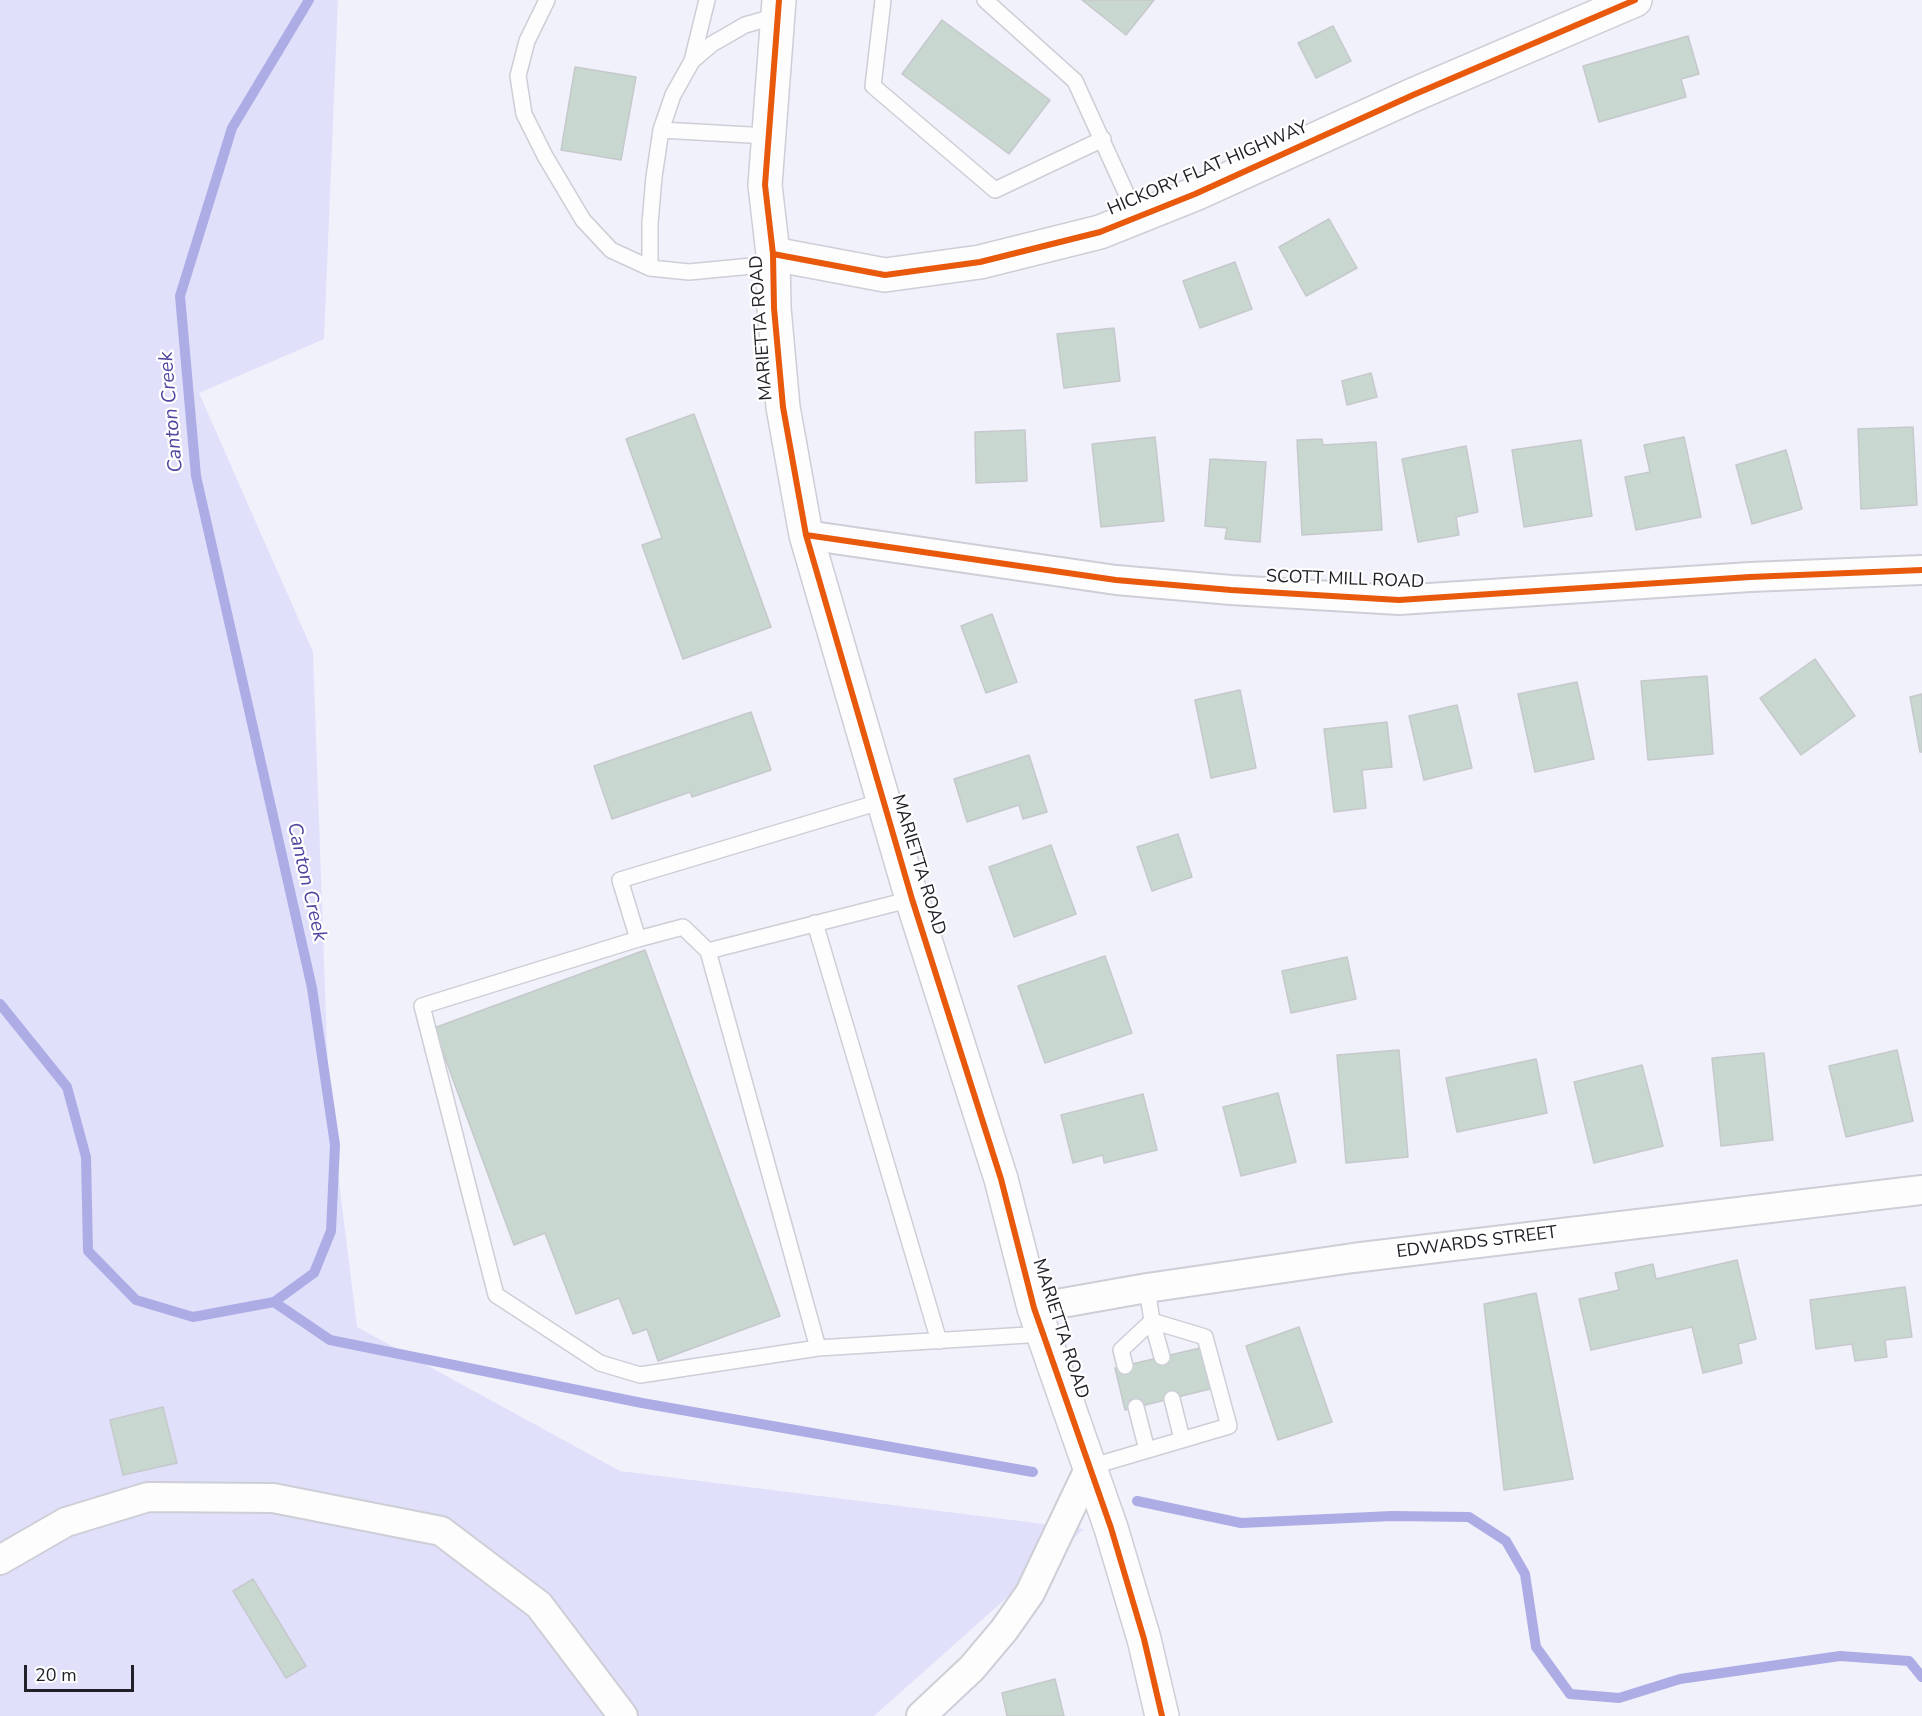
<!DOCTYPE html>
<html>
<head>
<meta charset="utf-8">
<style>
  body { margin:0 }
  #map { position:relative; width:1922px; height:1716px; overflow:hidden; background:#f0f1fb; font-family:"Nunito Sans",sans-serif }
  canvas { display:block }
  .scale { position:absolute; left:24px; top:1665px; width:110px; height:27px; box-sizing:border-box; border:3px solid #212129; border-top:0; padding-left:8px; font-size:18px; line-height:21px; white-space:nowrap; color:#212129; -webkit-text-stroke:4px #fff; paint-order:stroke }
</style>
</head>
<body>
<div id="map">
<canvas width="1922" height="1716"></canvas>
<div class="scale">20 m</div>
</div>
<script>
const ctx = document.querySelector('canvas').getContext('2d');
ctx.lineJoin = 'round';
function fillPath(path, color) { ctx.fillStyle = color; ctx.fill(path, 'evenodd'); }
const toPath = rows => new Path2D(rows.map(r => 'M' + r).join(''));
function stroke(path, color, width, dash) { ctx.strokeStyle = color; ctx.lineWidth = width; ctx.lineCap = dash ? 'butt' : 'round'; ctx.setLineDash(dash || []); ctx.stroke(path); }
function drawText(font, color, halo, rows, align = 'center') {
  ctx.font = font + ' "Nunito Sans",sans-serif'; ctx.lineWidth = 4.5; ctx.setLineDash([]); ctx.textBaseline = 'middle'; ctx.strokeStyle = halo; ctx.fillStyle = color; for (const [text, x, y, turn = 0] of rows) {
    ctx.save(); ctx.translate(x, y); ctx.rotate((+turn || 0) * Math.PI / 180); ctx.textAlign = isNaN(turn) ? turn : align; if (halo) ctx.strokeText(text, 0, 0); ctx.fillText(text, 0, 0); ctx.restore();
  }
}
fillPath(toPath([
  [0,0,338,0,324,339,199,393,313,652,329,1101,357,1327,620,1471,1084,1529,874,1716,0,1716]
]), '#e0e0fb');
stroke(toPath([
  [0,1004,67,1087,86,1157,88,1251,136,1300,193,1317,274,1302,314,1273,331,1231,335,1145,312,988,196,476,180,296,232,128,309,0],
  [274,1302,330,1340,642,1403,1033,1472],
  [1137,1501,1241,1523,1392,1516,1469,1517,1506,1541,1525,1574,1536,1647,1570,1694,1619,1698,1680,1679,1840,1656,1909,1661,1922,1677]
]), '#aeace5', 10);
const building = toPath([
  [1082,0,1154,0,1126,35,1082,0],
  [942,20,1050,100,1009,154,902,74,942,20],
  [1333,26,1351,61,1316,78,1298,43,1333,26],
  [1688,36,1699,74,1681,79,1686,97,1599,122,1583,66,1688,36],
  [575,67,636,77,621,160,561,150,575,67],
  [1329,219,1357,268,1306,296,1279,247,1329,219],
  [1235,262,1252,309,1200,328,1183,281,1235,262],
  [1114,328,1120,381,1064,388,1057,334,1114,328],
  [1371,373,1377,397,1347,405,1342,381,1371,373],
  [694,414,771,627,683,659,642,545,662,538,626,439,694,414],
  [1913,427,1917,505,1861,509,1858,429,1913,427],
  [1025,430,1027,481,976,483,975,432,1025,430],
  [1155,437,1164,521,1101,527,1092,444,1155,437],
  [1684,437,1701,517,1636,530,1625,477,1650,472,1644,445,1684,437],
  [1322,439,1323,445,1376,442,1382,530,1302,535,1297,440,1322,439],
  [1581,440,1592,516,1524,527,1512,450,1581,440],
  [1466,446,1478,512,1456,517,1459,535,1418,542,1402,459,1466,446],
  [1786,450,1802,509,1752,524,1736,465,1786,450],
  [1210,459,1266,462,1260,542,1225,539,1227,528,1205,526,1210,459],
  [992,614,1017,682,986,693,961,626,992,614],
  [1815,659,1855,716,1801,755,1760,698,1815,659],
  [1707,676,1713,754,1648,760,1641,681,1707,676],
  [1577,682,1594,759,1535,772,1518,694,1577,682],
  [1240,690,1256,768,1211,778,1195,700,1240,690],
  [1922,694,1922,752,1920,752,1910,697,1922,694],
  [1457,705,1472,768,1424,780,1409,716,1457,705],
  [751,712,771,770,692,797,690,792,612,819,594,766,751,712],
  [1387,722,1392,767,1362,770,1366,808,1334,812,1324,729,1387,722],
  [1029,755,1047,812,1023,819,1019,805,967,822,954,779,1029,755],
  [1178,834,1192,877,1152,891,1137,847,1178,834],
  [1051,845,1076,914,1014,937,989,867,1051,845],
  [645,950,780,1316,658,1361,647,1329,633,1334,619,1298,576,1314,545,1233,514,1245,434,1028,645,950],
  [1105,956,1132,1033,1045,1063,1018,986,1105,956],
  [1347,957,1356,999,1291,1013,1282,971,1347,957],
  [1399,1050,1408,1157,1346,1163,1337,1055,1399,1050],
  [1897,1050,1913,1121,1846,1137,1829,1066,1897,1050],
  [1764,1053,1773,1140,1721,1146,1712,1058,1764,1053],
  [1536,1059,1547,1113,1457,1132,1446,1078,1536,1059],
  [1642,1065,1663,1146,1594,1163,1574,1082,1642,1065],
  [1278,1093,1296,1162,1241,1176,1223,1107,1278,1093],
  [1143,1094,1157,1150,1104,1163,1103,1155,1073,1163,1061,1115,1143,1094],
  [1737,1260,1756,1339,1738,1344,1742,1363,1703,1373,1692,1327,1591,1350,1579,1299,1619,1290,1615,1273,1653,1264,1656,1279,1737,1260],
  [1905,1287,1912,1337,1885,1340,1887,1357,1855,1361,1852,1344,1816,1349,1810,1300,1905,1287],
  [1536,1293,1573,1479,1504,1490,1484,1304,1536,1293],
  [1299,1327,1332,1422,1278,1440,1246,1346,1299,1327],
  [1200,1348,1210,1389,1125,1410,1115,1368,1200,1348],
  [163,1407,177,1463,123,1475,110,1420,163,1407],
  [253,1579,306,1666,286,1678,233,1591,253,1579],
  [1055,1679,1064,1716,1007,1716,1002,1693,1055,1679]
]);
fillPath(building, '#c8d7d0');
stroke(building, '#c6c9cb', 1.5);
const service = toPath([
  [547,0,527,41,518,76,524,114,545,156,583,220,611,250,650,268,689,272,773,264],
  [883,0,873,86,995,190,1103,139],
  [985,0,1075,81,1137,217],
  [692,61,707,0],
  [661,130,768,136],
  [650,268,650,223,654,177,661,130,673,95,692,61,712,44,745,25,777,16],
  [912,899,708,951,818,1348,1043,1334],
  [815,923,939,1341],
  [638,939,620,880,883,801],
  [708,951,683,927,638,939,422,1006,496,1295,600,1363,640,1375,818,1348],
  [1125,1366,1121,1350,1152,1321,1162,1357],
  [1172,1399,1182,1439],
  [1136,1407,1147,1450],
  [1090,1467,1229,1426,1205,1337,1152,1321,1147,1288]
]);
const minor = toPath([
  [806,535,1116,580,1231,590,1399,600,1750,577,1922,570],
  [1034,1308,1147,1288,1353,1258,1922,1190],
  [0,1560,66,1522,148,1497,273,1498,441,1531,539,1605,623,1716],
  [921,1716,972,1668,1004,1630,1030,1593,1090,1467]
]);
const tertiary = toPath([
  [779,0,765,185,773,254,774,308,783,407,806,535,912,899,1001,1179,1034,1308,1111,1528,1144,1639,1162,1716],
  [773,254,885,275,980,262,1100,232,1195,194,1413,95,1635,0]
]);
stroke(service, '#cdced6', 18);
stroke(minor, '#cdced6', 32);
stroke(tertiary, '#cdced6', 36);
stroke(service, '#fdfdfe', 15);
stroke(minor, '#fdfdfe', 28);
stroke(tertiary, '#fdfdfe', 33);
stroke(toPath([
  [779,0,765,185,773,254,774,308,783,407,806,535,912,899,1001,1179,1034,1308,1111,1528,1144,1639,1162,1716],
  [773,254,885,275,980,262,1100,232,1195,194,1413,95,1635,0],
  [806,535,1116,580,1231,590,1399,600,1750,577,1922,570]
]), '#e8590c', 6);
drawText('18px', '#212129', '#fff', [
  ["HICKORY FLAT HIGHWAY",1208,169,-23],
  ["MARIETTA ROAD",762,328,-94],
  ["SCOTT MILL ROAD",1345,580,2],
  ["MARIETTA ROAD",918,865,73],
  ["EDWARDS STREET",1477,1243,-7],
  ["MARIETTA ROAD",1060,1329,72]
]);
drawText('italic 20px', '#50459f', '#fff', [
  ["Canton Creek",172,412,-95],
  ["Canton Creek",306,882,77]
]);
</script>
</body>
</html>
